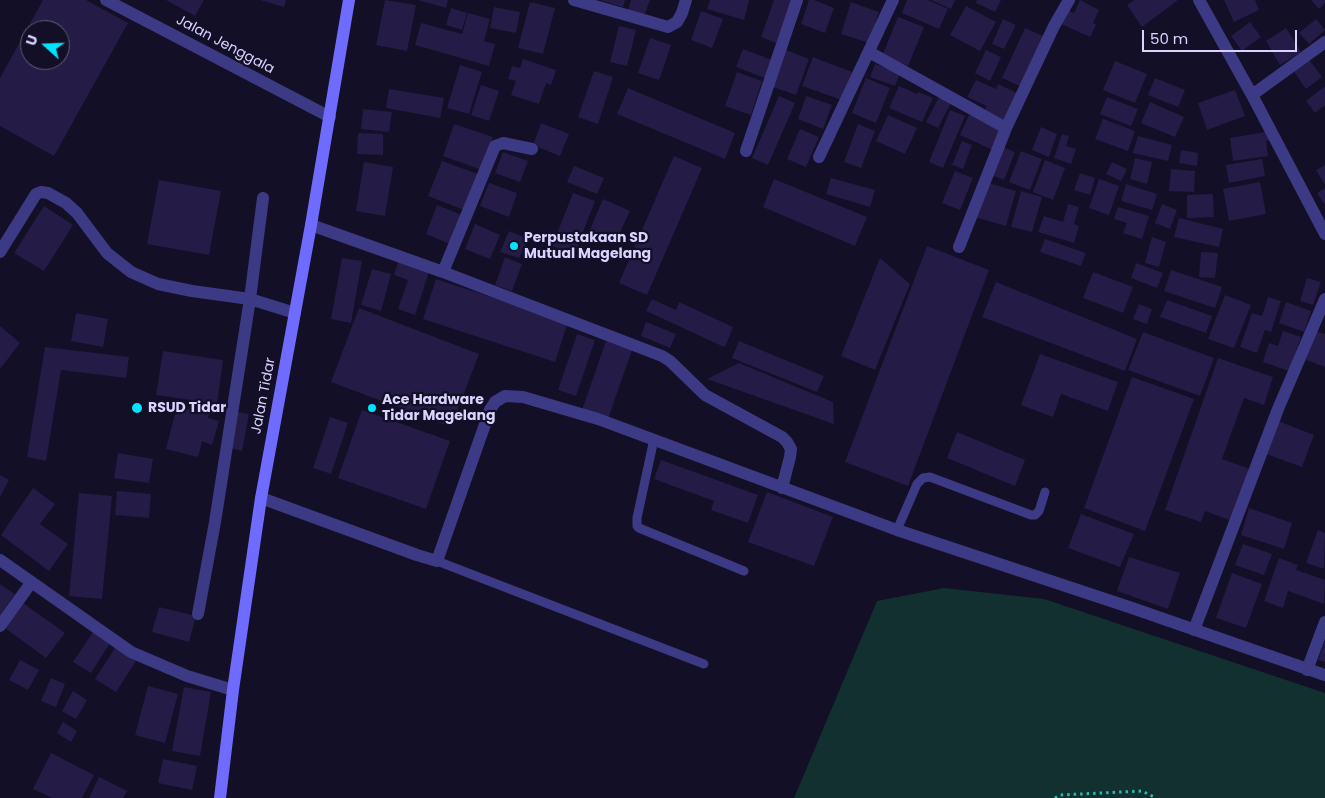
<!DOCTYPE html>
<html>
<head>
<meta charset="utf-8">
<style>
  body { margin:0 }
  #map { position:relative; width:1325px; height:798px; overflow:hidden; background:#130f26; font-family:Poppins,sans-serif }
  canvas { display:block }
  .north { position:absolute; left:20px; top:20px; width:50px; height:50px; box-sizing:border-box; background:#130f26; border:1px solid #625e7d; border-radius:50%; rotate:290deg; font-size:14px; font-weight:700; line-height:20px; text-align:center; color:#d9d4ff }
  .north::after { content:''; display:block; margin:auto; width:18px; height:22px; background:#00e5ff; clip-path:polygon(50% 0,100% 100%,50% 72%,0 100%) }
  .scale { position:absolute; left:1142px; top:30px; width:155px; height:22px; box-sizing:border-box; border:2px solid #d9d4ff; border-top:0; padding-left:6px; font-size:15px; line-height:18px; white-space:nowrap; color:#d9d4ff; -webkit-text-stroke:4px #130f26; paint-order:stroke }
</style>
</head>
<body>
<div id="map">
<canvas width="1325" height="798"></canvas>
<div class="north">U</div>
<div class="scale">50 m</div>
</div>
<script>
const ctx = document.querySelector('canvas').getContext('2d');
ctx.lineJoin = 'round';
function fillPath(path, color) { ctx.fillStyle = color; ctx.fill(path, 'evenodd'); }
const toPath = rows => new Path2D(rows.map(r => 'M' + r).join(''));
function stroke(path, color, width, dash) { ctx.strokeStyle = color; ctx.lineWidth = width; ctx.lineCap = dash ? 'butt' : 'round'; ctx.setLineDash(dash || []); ctx.stroke(path); }
function drawText(font, color, halo, rows, align = 'center') {
  ctx.font = font + ' Poppins,sans-serif'; ctx.lineWidth = 4.5; ctx.setLineDash([]); ctx.textBaseline = 'middle'; ctx.strokeStyle = halo; ctx.fillStyle = color; for (const [text, x, y, turn = 0] of rows) {
    ctx.save(); ctx.translate(x, y); ctx.rotate((+turn || 0) * Math.PI / 180); ctx.textAlign = isNaN(turn) ? turn : align; if (halo) ctx.strokeText(text, 0, 0); ctx.fillText(text, 0, 0); ctx.restore();
  }
}
fillPath(toPath([
  [944,588,1044,599,1325,693,1325,798,794,798,877,601]
]), '#12302f');
fillPath(toPath([
  [43,0,86,0,128,23,54,156,0,126,0,78],
  [30,30,60,30,60,60,30,60],
  [166,0,204,0,195,16],
  [260,0,286,0,284,7],
  [385,0,416,5,407,51,376,45],
  [418,0,448,0,446,8],
  [599,0,625,0,623,7],
  [631,0,650,0,644,16,628,10],
  [710,0,749,0,744,20,707,9],
  [774,0,791,0,776,43,761,37],
  [809,0,814,0,834,8,825,33,801,24],
  [907,0,928,0,948,9,939,29,902,13],
  [931,0,955,0,951,9],
  [977,0,1001,0,995,12,976,3],
  [1080,0,1099,10,1093,23,1096,25,1090,37,1061,24,1067,10,1074,13],
  [1134,0,1178,0,1142,27,1127,5],
  [1224,0,1255,0,1259,10,1234,22],
  [1311,0,1325,0,1325,3,1319,9],
  [530,2,555,8,543,54,518,48],
  [851,2,879,12,869,43,841,34],
  [966,6,996,22,980,51,950,35],
  [494,7,520,12,516,33,490,28],
  [451,8,467,13,462,30,446,25],
  [701,11,723,19,712,48,691,40],
  [468,13,490,19,484,41,495,44,489,66,415,45,421,23,462,34],
  [898,17,924,27,908,66,882,56],
  [1003,19,1016,25,1004,49,992,44],
  [1316,19,1325,30,1309,44,1299,33],
  [1250,22,1261,37,1242,51,1231,36],
  [619,26,636,30,627,66,610,62],
  [1025,28,1045,37,1022,87,1002,78],
  [1286,28,1301,52,1280,65,1266,41],
  [650,38,671,45,659,80,638,73],
  [743,49,772,60,765,78,736,67],
  [786,50,809,59,796,95,773,87],
  [986,50,1001,57,990,81,975,73],
  [813,57,852,72,842,100,802,86],
  [1308,58,1322,77,1306,89,1292,69],
  [523,59,556,70,551,85,546,83,539,104,511,95,516,81,508,79,512,66,520,68],
  [1115,61,1147,74,1135,103,1103,90],
  [875,64,900,73,895,86,870,77],
  [460,65,482,72,469,114,447,108],
  [594,71,613,77,598,124,578,117],
  [737,72,762,81,751,115,725,106],
  [866,78,890,88,876,123,852,113],
  [1155,78,1185,90,1178,107,1148,95],
  [976,80,996,89,998,84,1017,93,1004,120,985,110,987,106,967,97],
  [481,85,499,91,489,121,471,115],
  [899,86,917,94,918,92,933,98,922,122,889,108],
  [1325,86,1325,105,1315,113,1306,101],
  [628,88,735,133,725,159,617,114],
  [389,89,444,98,440,118,386,108],
  [1235,90,1245,116,1207,130,1198,103],
  [779,96,795,103,768,165,752,158],
  [806,96,832,105,823,129,798,119],
  [939,97,951,103,938,128,926,122],
  [1107,97,1138,109,1131,126,1100,114],
  [1150,102,1184,117,1175,137,1141,123],
  [363,109,392,112,389,132,361,129],
  [950,110,965,116,943,168,929,162],
  [970,113,1003,128,993,150,960,135],
  [888,115,917,128,905,154,876,141],
  [1103,119,1135,131,1128,151,1095,139],
  [541,123,569,134,560,156,533,145],
  [454,124,493,137,482,170,443,156],
  [858,124,875,131,861,168,844,162],
  [1041,127,1057,134,1049,157,1032,150],
  [800,129,819,137,806,167,787,159],
  [1271,131,1273,140,1266,141,1268,156,1233,161,1230,138],
  [358,133,383,134,383,155,357,154],
  [1062,134,1069,136,1066,146,1076,149,1071,164,1054,158],
  [1138,136,1172,145,1168,161,1133,153],
  [962,141,972,145,963,169,952,165],
  [1000,146,1015,152,1004,180,989,174],
  [1181,150,1198,153,1197,166,1179,163],
  [1021,151,1042,159,1030,190,1009,182],
  [503,152,528,161,520,182,495,173],
  [674,156,702,168,647,295,619,283],
  [1135,158,1152,162,1147,184,1130,179],
  [1262,159,1265,176,1229,183,1226,165],
  [1045,160,1065,168,1053,200,1033,192],
  [442,161,478,174,464,210,428,196],
  [364,162,393,167,385,216,356,211],
  [1112,162,1127,169,1121,181,1106,174],
  [1325,165,1325,185,1316,170],
  [574,166,604,178,597,194,567,182],
  [1171,169,1195,171,1194,192,1169,191],
  [955,171,973,178,960,210,942,203],
  [1080,173,1095,178,1090,195,1074,190],
  [831,178,875,190,870,207,826,194],
  [774,179,867,217,855,246,763,207],
  [1099,179,1119,186,1109,215,1089,208],
  [159,180,221,191,209,255,147,244],
  [985,182,1016,191,1006,226,975,217],
  [1260,182,1266,214,1229,221,1223,189],
  [489,183,517,193,509,217,480,206],
  [1126,184,1157,194,1152,210,1121,201],
  [1325,188,1325,205,1317,193],
  [1021,191,1042,197,1032,232,1011,227],
  [573,193,595,201,574,255,552,246],
  [1213,194,1214,217,1187,218,1187,195],
  [603,199,630,211,614,245,588,234],
  [1068,204,1079,207,1074,224,1079,226,1074,243,1038,232,1044,216,1063,222],
  [1162,204,1177,210,1170,229,1155,223],
  [437,205,462,215,450,244,426,234],
  [44,206,73,225,44,271,14,253],
  [1118,207,1149,216,1142,239,1123,233,1127,223,1114,219],
  [1179,218,1223,229,1219,247,1174,237],
  [475,224,500,235,490,259,465,249],
  [509,231,528,239,519,258,500,252],
  [1152,237,1166,242,1159,267,1145,263],
  [1045,239,1086,253,1081,266,1040,252],
  [927,246,989,270,908,486,845,462],
  [1201,252,1218,253,1215,278,1199,277],
  [505,257,522,264,512,291,495,285],
  [342,258,362,261,351,323,331,319],
  [880,258,910,284,875,370,841,356],
  [399,259,430,269,415,315,398,309,408,280,394,275],
  [1136,263,1163,273,1157,288,1131,278],
  [372,269,391,274,381,311,361,305],
  [1171,270,1222,287,1215,308,1164,291],
  [1093,272,1133,287,1123,313,1083,298],
  [1307,278,1321,282,1313,305,1300,301],
  [436,279,568,322,555,362,423,319],
  [996,282,1137,339,1125,371,982,317],
  [1225,295,1251,305,1234,348,1208,339],
  [1268,297,1281,301,1271,332,1265,330,1257,353,1240,347,1252,313,1262,316],
  [652,299,676,310,679,302,733,327,726,345,724,347,646,311],
  [1167,300,1212,316,1206,333,1160,317],
  [1286,302,1311,311,1304,332,1279,323],
  [1139,304,1152,309,1147,324,1133,319],
  [359,308,479,354,451,427,331,382],
  [76,313,108,319,103,347,71,341],
  [646,322,676,334,670,348,641,336],
  [0,326,20,343,0,369],
  [1283,331,1301,337,1289,371,1263,362,1269,343,1278,346],
  [1316,331,1325,334,1325,367,1306,360],
  [1143,332,1214,358,1200,396,1128,370],
  [577,334,595,340,576,396,558,390],
  [606,341,632,350,608,419,582,410],
  [739,341,824,376,817,392,732,358],
  [45,347,129,357,126,378,61,370,46,461,27,457],
  [163,351,223,360,217,404,156,395],
  [1040,354,1118,382,1108,411,1061,394,1053,417,1021,405],
  [1218,358,1273,377,1264,405,1244,398,1222,459,1250,469,1232,521,1205,511,1201,522,1165,510],
  [739,363,833,402,834,424,707,379],
  [1132,377,1194,399,1145,531,1084,508],
  [177,406,209,414,208,418,219,421,212,445,202,441,198,457,166,449],
  [362,410,450,441,426,509,338,478],
  [237,412,249,414,242,451,230,448],
  [330,417,348,423,331,474,313,468],
  [1278,421,1314,435,1302,467,1266,454],
  [957,432,1025,460,1015,486,947,458],
  [118,453,153,459,149,483,114,478],
  [661,460,758,495,748,523,711,510,714,501,654,479],
  [0,475,9,480,0,497],
  [33,488,55,504,40,524,68,544,49,571,1,535],
  [117,491,151,494,149,518,115,515],
  [767,492,833,517,814,566,748,542],
  [79,493,112,496,102,599,69,596],
  [1249,508,1292,523,1284,549,1241,535],
  [1081,514,1134,534,1120,567,1068,548],
  [1318,530,1325,533,1324,569,1306,563],
  [1243,544,1272,554,1264,575,1235,565],
  [1129,557,1180,573,1168,609,1117,591],
  [1279,558,1298,565,1296,570,1325,580,1324,604,1288,591,1283,608,1264,601],
  [1232,573,1262,584,1246,628,1216,618],
  [0,584,15,594,0,616],
  [23,603,65,633,46,658,5,628],
  [159,607,196,616,189,642,152,632],
  [93,632,110,643,91,673,73,662],
  [1325,641,1325,662,1318,660],
  [115,648,136,661,116,692,95,679],
  [20,660,39,670,28,690,9,680],
  [51,678,65,684,56,707,41,701],
  [148,686,178,694,165,743,135,735],
  [184,687,211,692,200,756,172,751],
  [73,691,87,700,76,719,62,711],
  [63,722,77,731,71,742,57,733],
  [51,753,94,775,82,798,52,798,33,789],
  [163,759,197,766,192,790,158,783],
  [99,777,127,791,123,798,89,798]
]), '#241b47');
stroke(toPath([
  [1055,798,1060,795,1142,791,1156,798]
]), '#2fb8b0', 3, [2.5, 4]);
stroke(toPath([
  [654,439,637,518,637,526,639,528,744,571],
  [897,530,917,484,923,478,930,477,1031,515,1035,515,1039,511,1045,492],
  [437,561,704,664]
]), '#3d3a85', 9);
stroke(toPath([
  [106,0,330,117],
  [574,0,668,27,677,22,682,13,686,0],
  [1199,0,1252,95,1325,234],
  [869,52,1006,128],
  [1252,95,1325,42],
  [746,151,797,0],
  [819,157,893,0],
  [311,225,443,272,662,356,670,361,705,395,782,437,787,442,791,449,790,457,782,488],
  [959,247,1006,128,1054,26,1069,0],
  [0,252,36,194,41,192,48,193,66,203,77,213,107,253,131,272,158,284,192,291,250,299,295,313],
  [443,272,495,146,503,143,532,149],
  [261,498,417,555,437,561,490,410,495,402,505,396,523,397,598,419,897,530,1135,609,1325,675],
  [0,560,131,652,187,676,233,690],
  [198,614,215,522,250,299,263,198],
  [0,626,31,583],
  [1194,630,1278,409,1325,299],
  [1307,670,1325,622]
]), '#3d3a85', 12);
stroke(toPath([
  [220,798,233,690,261,498,311,225,349,0]
]), '#6f6bff', 12);
for (const [x, y, r, color] of [
  [514,246,5,"#00e5ff"],
  [137,408,6,"#00e5ff"],
  [372,408,5,"#00e5ff"]
]) { const dot = new Path2D(); dot.arc(x, y, r, 0, 2 * Math.PI); ctx.fillStyle = color; ctx.fill(dot); stroke(dot, '#130f26', 2); }
drawText('14px', '#d9d4ff', '#130f26', [
  ["Jalan Jenggala",225,45,28],
  ["Jalan Tidar",264,396,-79]
]);
drawText('bold 14px', '#d9d4ff', '#130f26', [
  ["Perpustakaan SD",524,238],
  ["Mutual Magelang",524,254],
  ["Ace Hardware",382,400],
  ["Tidar Magelang",382,416],
  ["RSUD Tidar",148,408]
], 'left');
</script>
</body>
</html>
